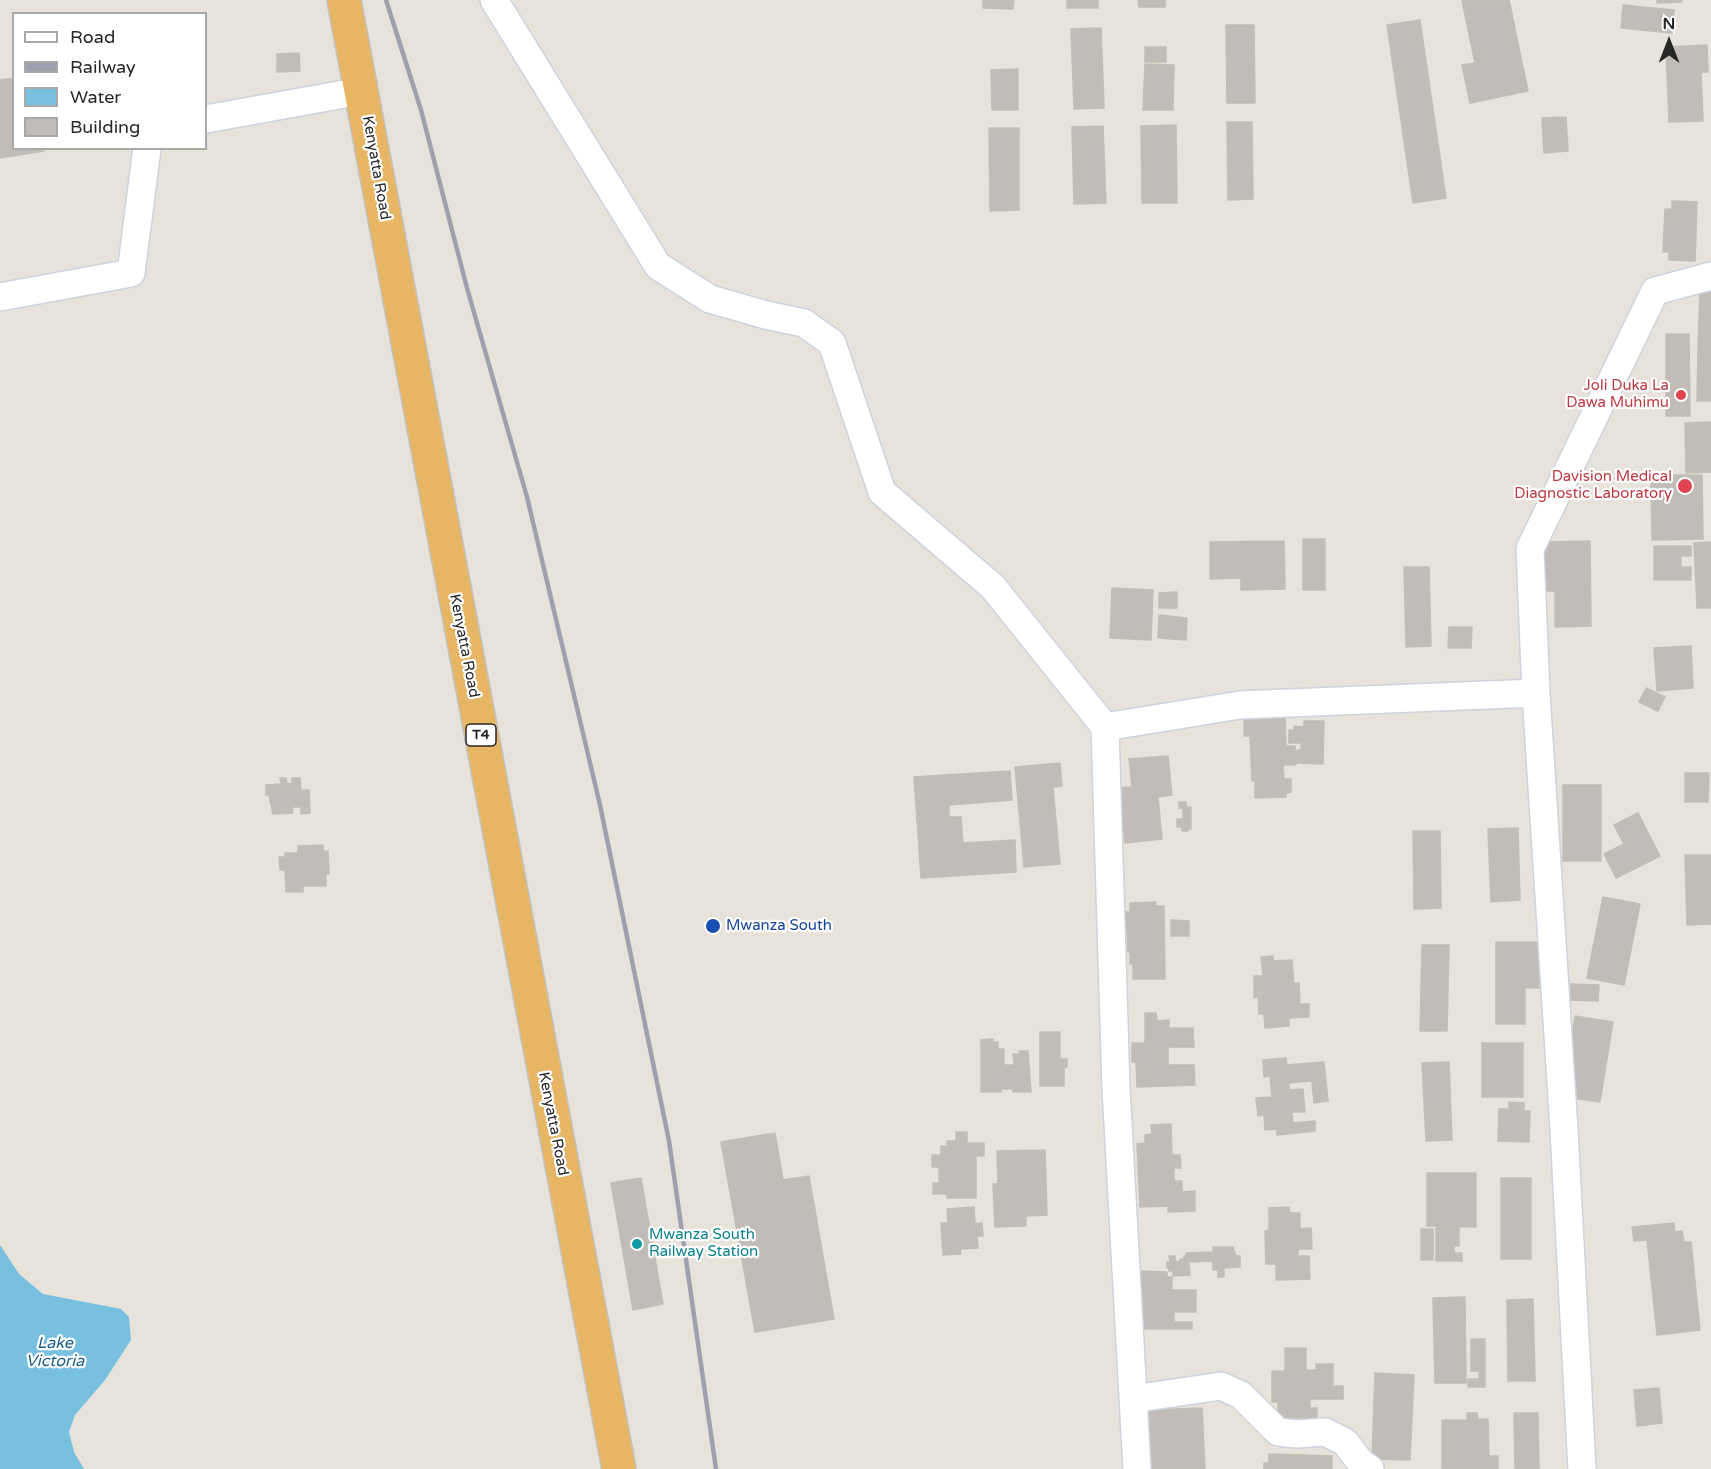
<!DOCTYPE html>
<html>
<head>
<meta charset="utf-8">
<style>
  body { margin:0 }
  #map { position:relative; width:1711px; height:1469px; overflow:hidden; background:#e8e3da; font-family:"Varela Round",sans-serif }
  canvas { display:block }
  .legend { position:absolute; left:12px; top:12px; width:195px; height:138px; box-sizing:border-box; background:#fff; border:2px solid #a9a9a9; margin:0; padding:8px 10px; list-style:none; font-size:18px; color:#272727 }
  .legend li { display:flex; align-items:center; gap:12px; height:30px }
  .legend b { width:30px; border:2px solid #a9a9a9 }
  .north { position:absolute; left:1639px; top:12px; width:60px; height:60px; -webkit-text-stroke:4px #fff; paint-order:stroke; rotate:0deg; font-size:16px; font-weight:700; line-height:24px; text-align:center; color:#272727 }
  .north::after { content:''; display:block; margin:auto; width:21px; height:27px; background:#272727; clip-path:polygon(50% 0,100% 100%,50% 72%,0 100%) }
</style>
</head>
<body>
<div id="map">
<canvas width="1711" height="1469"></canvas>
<ul class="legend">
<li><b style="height:8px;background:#fff"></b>Road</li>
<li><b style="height:8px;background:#9ea0b0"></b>Railway</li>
<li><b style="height:16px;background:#77c0e0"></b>Water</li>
<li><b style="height:16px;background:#c1bcb7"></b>Building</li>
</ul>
<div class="north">N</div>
</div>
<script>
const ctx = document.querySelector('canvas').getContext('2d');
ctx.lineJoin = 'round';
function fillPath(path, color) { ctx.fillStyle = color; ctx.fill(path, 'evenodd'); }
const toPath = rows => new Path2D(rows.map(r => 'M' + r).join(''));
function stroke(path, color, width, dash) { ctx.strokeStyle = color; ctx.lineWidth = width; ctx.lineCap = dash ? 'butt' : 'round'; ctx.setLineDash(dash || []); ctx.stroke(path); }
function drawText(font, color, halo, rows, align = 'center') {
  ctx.font = font + ' "Varela Round",sans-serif'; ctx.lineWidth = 4.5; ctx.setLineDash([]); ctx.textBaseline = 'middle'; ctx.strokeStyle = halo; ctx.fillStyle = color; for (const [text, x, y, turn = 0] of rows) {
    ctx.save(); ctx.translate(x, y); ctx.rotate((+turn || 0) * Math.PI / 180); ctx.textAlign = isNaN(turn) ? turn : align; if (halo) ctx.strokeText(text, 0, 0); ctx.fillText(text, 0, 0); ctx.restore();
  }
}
fillPath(toPath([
  [0,1245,19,1274,43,1294,121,1309,129,1317,131,1340,105,1380,75,1415,69,1432,74,1452,84,1469,0,1469]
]), '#77c0e0');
const building = toPath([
  [983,0,1014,0,1013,9,983,8,983,0],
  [1067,0,1098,0,1098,8,1067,8,1067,0],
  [1138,0,1165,0,1165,7,1139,7,1138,0],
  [1462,0,1509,0,1528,91,1470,103,1462,65,1475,63,1462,0],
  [1657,0,1682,0,1682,2,1657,3,1657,0],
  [1623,5,1674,10,1672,33,1621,28,1623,5],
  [1420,20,1446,198,1413,203,1387,25,1420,20],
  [1226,25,1254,25,1255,103,1227,103,1226,25],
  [1101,28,1104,108,1074,109,1071,29,1101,28],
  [1707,45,1708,72,1701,72,1703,121,1669,122,1666,47,1707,45],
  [1145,47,1166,47,1166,62,1145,62,1145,47],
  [299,53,300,71,277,72,277,54,299,53],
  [1145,64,1174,65,1173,110,1143,110,1145,64],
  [1018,69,1018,110,992,110,991,70,1018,69],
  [14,78,14,148,43,148,44,151,0,158,0,80,14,78],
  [1566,117,1568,151,1544,153,1542,118,1566,117],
  [1227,122,1252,122,1253,199,1228,200,1227,122],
  [1176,125,1177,203,1142,203,1141,126,1176,125],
  [1103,126,1106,203,1074,204,1072,127,1103,126],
  [989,128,1019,128,1019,210,990,211,989,128],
  [1672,201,1697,202,1695,261,1669,260,1669,252,1663,252,1665,209,1672,209,1672,201],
  [1700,286,1711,286,1711,352,1698,352,1700,286],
  [1666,334,1689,334,1690,416,1666,416,1666,334],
  [1698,352,1711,352,1711,401,1697,401,1698,352],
  [1711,422,1711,472,1686,473,1685,423,1711,422],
  [1651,475,1702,475,1703,539,1652,540,1651,475],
  [1303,539,1325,539,1325,590,1303,590,1303,539],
  [1284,541,1285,589,1241,590,1241,578,1210,579,1210,542,1284,541],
  [1590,541,1591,626,1555,627,1555,591,1544,591,1543,542,1590,541],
  [1711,542,1711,608,1697,608,1694,543,1711,542],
  [1654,546,1691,546,1691,556,1681,556,1681,567,1691,567,1691,580,1654,580,1654,546],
  [1404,567,1429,567,1431,646,1406,647,1404,567],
  [1112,588,1153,590,1151,640,1110,638,1112,588],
  [1177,592,1177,608,1159,608,1159,593,1177,592],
  [1159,615,1187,618,1186,640,1158,638,1159,615],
  [1449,627,1472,627,1471,648,1448,648,1449,627],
  [1691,646,1693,688,1657,691,1654,648,1691,646],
  [1646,688,1665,697,1658,711,1639,702,1646,688],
  [1272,707,1272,718,1285,717,1286,746,1295,746,1296,765,1283,765,1284,779,1291,779,1291,792,1286,793,1286,797,1255,798,1255,781,1252,781,1250,736,1244,736,1244,719,1254,719,1254,708,1272,707],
  [1304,721,1324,721,1323,764,1297,763,1297,750,1301,750,1301,743,1289,743,1289,730,1294,730,1294,726,1304,727,1304,721],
  [1168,756,1172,795,1158,797,1162,839,1125,843,1119,788,1132,787,1129,759,1168,756],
  [1060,763,1062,786,1053,787,1060,864,1024,867,1015,767,1060,763],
  [1010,771,1012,800,949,805,949,817,961,817,963,843,1015,840,1016,872,921,878,914,777,1010,771],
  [1685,773,1709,773,1708,802,1685,802,1685,773],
  [280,778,286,778,287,784,292,783,292,778,300,778,301,790,309,790,310,813,301,814,301,807,292,807,293,813,273,814,269,795,266,795,266,785,281,784,280,778],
  [1563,785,1601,785,1601,861,1563,861,1563,785],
  [1179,802,1186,802,1186,807,1191,807,1191,829,1188,829,1188,831,1182,831,1182,827,1177,827,1177,819,1183,819,1183,808,1179,808,1179,802],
  [1638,813,1660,856,1616,878,1604,854,1624,844,1614,825,1638,813],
  [1518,828,1520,900,1491,902,1488,829,1518,828],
  [1413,831,1440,831,1441,908,1414,909,1413,831],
  [323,845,323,851,328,851,329,874,326,874,326,886,303,886,303,892,286,892,285,870,280,870,279,857,285,857,285,853,298,853,298,846,323,845],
  [1685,855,1711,855,1711,924,1687,925,1685,855],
  [1603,897,1640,904,1624,985,1587,978,1603,897],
  [1156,902,1156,906,1164,906,1165,979,1133,979,1133,964,1130,964,1130,952,1128,952,1127,929,1119,929,1124,912,1130,912,1130,903,1156,902],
  [1171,920,1189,921,1189,936,1171,936,1171,920],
  [1496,942,1539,942,1539,988,1525,988,1525,1024,1496,1024,1496,942],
  [1422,945,1449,945,1447,1031,1420,1031,1422,945],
  [1273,956,1273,961,1292,960,1294,984,1299,983,1300,1004,1309,1004,1309,1017,1289,1018,1289,1026,1265,1028,1264,1014,1259,1014,1258,997,1254,998,1254,976,1263,976,1261,957,1273,956],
  [1571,984,1599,985,1598,1001,1571,1000,1571,984],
  [1145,1013,1156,1013,1157,1021,1169,1020,1169,1028,1193,1028,1194,1047,1168,1047,1168,1065,1194,1065,1195,1085,1137,1087,1136,1062,1132,1062,1132,1043,1145,1043,1145,1013],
  [1575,1016,1613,1022,1600,1102,1563,1097,1575,1016],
  [1040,1032,1060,1032,1060,1059,1067,1059,1067,1067,1064,1067,1064,1086,1040,1086,1040,1032],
  [993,1039,993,1042,998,1042,998,1049,1004,1049,1004,1065,1014,1065,1013,1054,1019,1054,1019,1051,1028,1051,1031,1092,1013,1092,1013,1089,1001,1089,1001,1092,981,1092,981,1040,993,1039],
  [1482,1043,1523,1043,1523,1097,1482,1097,1482,1043],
  [1286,1058,1287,1065,1324,1062,1328,1101,1314,1103,1312,1081,1289,1083,1289,1090,1303,1089,1305,1112,1292,1112,1293,1123,1315,1121,1315,1131,1277,1135,1277,1129,1265,1130,1264,1115,1258,1116,1256,1098,1272,1097,1270,1076,1264,1077,1263,1060,1286,1058],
  [1449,1062,1452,1140,1426,1141,1422,1063,1449,1062],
  [1509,1102,1524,1103,1524,1111,1530,1111,1529,1142,1498,1141,1499,1109,1509,1109,1509,1102],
  [1171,1124,1172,1155,1180,1155,1181,1168,1174,1168,1174,1181,1182,1181,1182,1192,1195,1191,1195,1211,1168,1212,1168,1206,1140,1207,1137,1144,1145,1143,1145,1135,1152,1134,1151,1125,1171,1124],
  [956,1132,967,1132,967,1143,984,1143,984,1156,976,1156,976,1198,947,1198,947,1194,933,1194,933,1183,939,1183,939,1167,932,1167,932,1155,941,1155,941,1146,947,1146,947,1141,956,1141,956,1132],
  [775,1133,783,1180,809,1176,834,1319,755,1332,721,1142,775,1133],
  [1045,1150,1047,1215,1026,1216,1026,1226,995,1227,993,1184,998,1184,997,1151,1045,1150],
  [1427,1173,1476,1173,1476,1227,1427,1226,1427,1173],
  [641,1178,663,1304,633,1310,611,1183,641,1178],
  [1501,1178,1531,1178,1531,1259,1501,1259,1501,1178],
  [974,1207,975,1224,982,1223,983,1236,977,1236,978,1248,960,1249,961,1254,943,1255,941,1223,948,1223,947,1209,974,1207],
  [1289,1207,1290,1213,1300,1213,1300,1229,1311,1228,1312,1249,1298,1249,1298,1256,1309,1256,1310,1279,1276,1280,1276,1264,1266,1264,1265,1231,1269,1230,1269,1208,1289,1207],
  [1674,1223,1675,1232,1682,1231,1684,1242,1691,1242,1700,1330,1657,1335,1647,1240,1634,1241,1632,1227,1674,1223],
  [1459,1227,1459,1246,1454,1246,1454,1253,1462,1253,1462,1261,1436,1261,1436,1228,1459,1227],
  [1421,1229,1433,1229,1433,1260,1421,1260,1421,1229],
  [1213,1247,1233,1247,1236,1256,1240,1256,1240,1267,1224,1268,1224,1277,1218,1277,1218,1270,1213,1270,1213,1261,1189,1262,1190,1275,1173,1276,1173,1271,1169,1271,1169,1268,1167,1268,1167,1262,1170,1262,1169,1256,1175,1256,1176,1262,1180,1261,1180,1259,1184,1259,1184,1256,1186,1256,1186,1253,1213,1252,1213,1247],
  [1138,1271,1167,1272,1167,1277,1172,1277,1172,1290,1196,1290,1196,1312,1174,1312,1174,1322,1192,1322,1192,1329,1143,1329,1143,1290,1138,1290,1138,1271],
  [1465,1297,1466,1383,1435,1383,1433,1298,1465,1297],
  [1533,1299,1535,1381,1508,1381,1507,1300,1533,1299],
  [1471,1339,1485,1339,1485,1387,1468,1387,1468,1379,1479,1379,1479,1371,1471,1371,1471,1339],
  [1285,1348,1306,1348,1306,1370,1316,1370,1316,1364,1333,1364,1333,1386,1343,1386,1343,1399,1310,1399,1310,1408,1317,1408,1317,1422,1304,1422,1304,1418,1278,1418,1278,1402,1272,1402,1272,1371,1285,1371,1285,1348],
  [1375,1373,1414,1375,1410,1460,1372,1459,1375,1373],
  [1659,1388,1662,1423,1637,1426,1634,1390,1659,1388],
  [1202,1408,1205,1469,1151,1469,1149,1410,1202,1408],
  [1467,1413,1477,1413,1478,1419,1488,1419,1489,1456,1498,1456,1498,1469,1442,1469,1442,1420,1467,1420,1467,1413],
  [1514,1413,1538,1413,1539,1469,1515,1469,1514,1413],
  [1269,1454,1332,1456,1332,1469,1264,1469,1264,1463,1269,1463,1269,1454]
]);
fillPath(building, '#c1bcb7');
stroke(building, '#c3beb4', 1.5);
const minor = toPath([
  [494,0,658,266,710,299,766,315,804,323,832,343,882,492,993,587,1105,727,1116,1088,1137,1469],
  [206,119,361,91],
  [0,297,131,273,147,148],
  [1105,727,1240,705,1536,693],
  [1133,1399,1221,1386,1241,1395,1278,1432,1297,1434,1325,1432,1345,1442,1361,1463,1370,1469],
  [1582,1469,1564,1129,1536,693,1530,549,1655,291,1711,276]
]);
const trunk = toPath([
  [344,0,619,1469]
]);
stroke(minor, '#cfd2df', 30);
stroke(trunk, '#c3c3c3', 36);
stroke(minor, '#fff', 27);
stroke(trunk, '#e6b664', 33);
stroke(toPath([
  [386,0,421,110,467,288,527,497,600,805,669,1141,716,1469]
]), '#9ea0b0', 4.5);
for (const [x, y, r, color] of [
  [1681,395,6,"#e0444e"],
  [1685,486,8,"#e0444e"],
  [713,926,8,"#1a4fb4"],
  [637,1244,6,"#0f9aa8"]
]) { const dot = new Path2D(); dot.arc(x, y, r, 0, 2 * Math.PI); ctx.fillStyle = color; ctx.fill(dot); stroke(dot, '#fff', 2); }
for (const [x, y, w] of [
  [481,735,30]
]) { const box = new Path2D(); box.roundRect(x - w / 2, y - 11, w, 22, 4.5); ctx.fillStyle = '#fff'; ctx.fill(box); stroke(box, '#272727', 1.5); }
drawText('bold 14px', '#272727', null, [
  ["T4",481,735]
]);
drawText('15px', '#272727', '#fff', [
  ["Kenyatta Road",376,168,80],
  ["Kenyatta Road",464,646,79],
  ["Kenyatta Road",553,1124,79]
]);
drawText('15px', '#be3a42', '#fff', [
  ["Joli Duka La",1669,386],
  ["Dawa Muhimu",1669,403],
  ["Davision Medical",1672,477],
  ["Diagnostic Laboratory",1672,494]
], 'right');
drawText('15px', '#164399', '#fff', [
  ["Mwanza South",726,926]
], 'left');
drawText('15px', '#0d838f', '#fff', [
  ["Mwanza South",649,1235],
  ["Railway Station",649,1252]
], 'left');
drawText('italic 16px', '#1b5e88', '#fff', [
  ["Lake",55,1344],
  ["Victoria",55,1362]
]);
</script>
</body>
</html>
